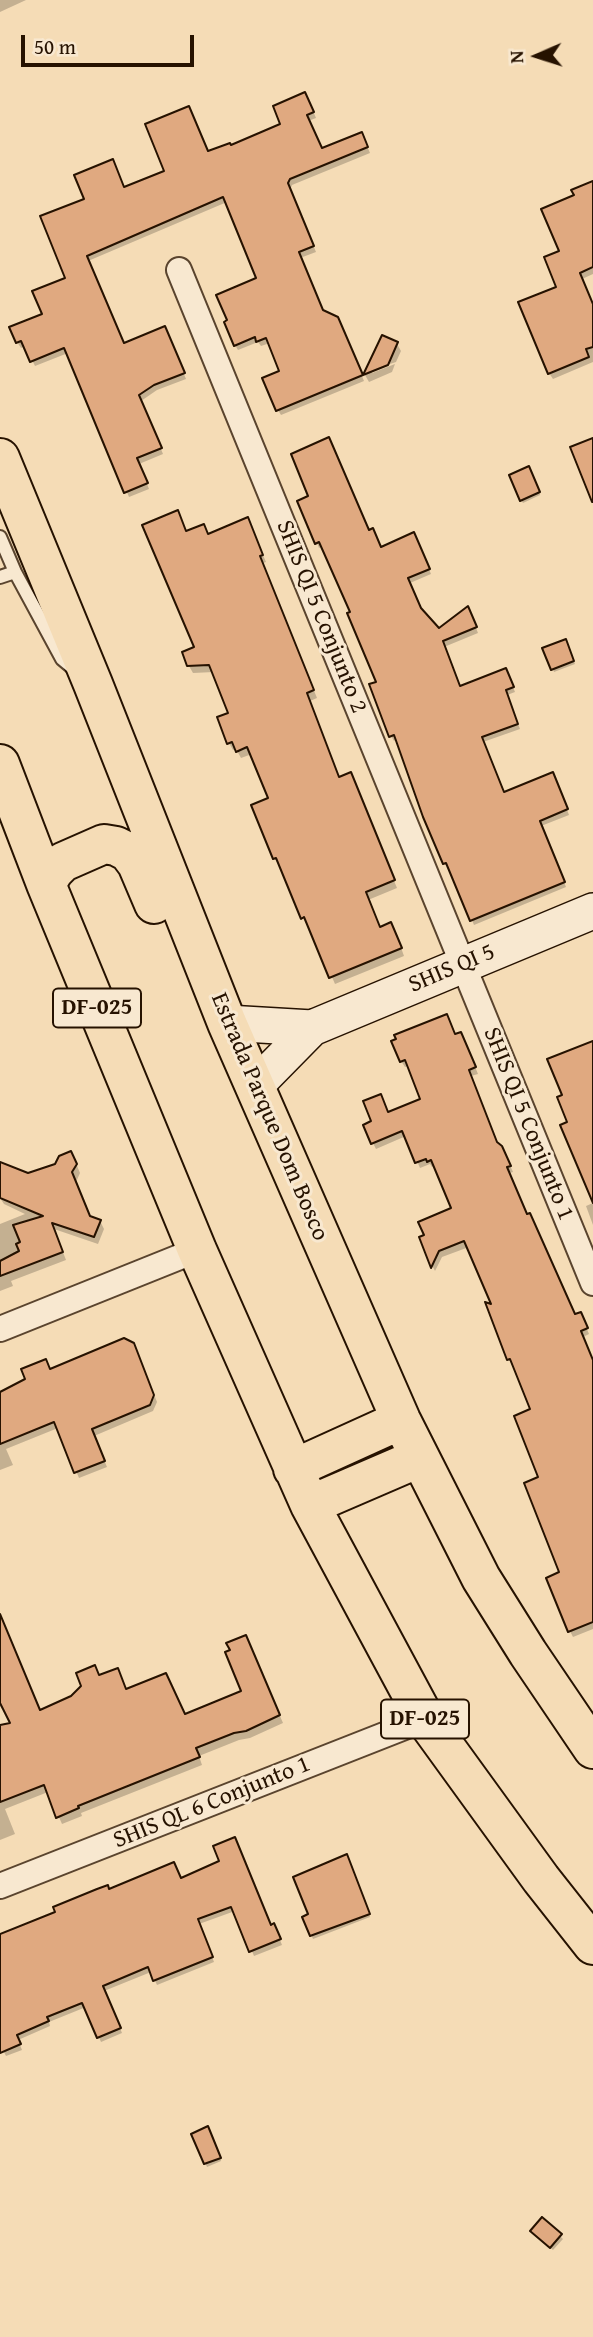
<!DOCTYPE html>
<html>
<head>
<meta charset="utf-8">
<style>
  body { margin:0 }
  #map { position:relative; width:593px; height:2337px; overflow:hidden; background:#f5dcb6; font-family:"Gentium Book Plus",serif }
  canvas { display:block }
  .north { position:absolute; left:502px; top:21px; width:70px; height:70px; -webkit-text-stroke:5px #f8e8d0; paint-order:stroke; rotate:267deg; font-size:19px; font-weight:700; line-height:28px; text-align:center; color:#261200 }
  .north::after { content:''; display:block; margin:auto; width:24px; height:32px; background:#261200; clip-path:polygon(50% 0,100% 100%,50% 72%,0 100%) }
  .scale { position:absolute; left:21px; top:35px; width:173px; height:32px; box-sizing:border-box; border:4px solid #261200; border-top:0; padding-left:9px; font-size:21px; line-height:24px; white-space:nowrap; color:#261200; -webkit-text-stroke:5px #f8e8d0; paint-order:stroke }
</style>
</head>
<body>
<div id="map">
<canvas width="593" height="2337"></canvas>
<div class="north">N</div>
<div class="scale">50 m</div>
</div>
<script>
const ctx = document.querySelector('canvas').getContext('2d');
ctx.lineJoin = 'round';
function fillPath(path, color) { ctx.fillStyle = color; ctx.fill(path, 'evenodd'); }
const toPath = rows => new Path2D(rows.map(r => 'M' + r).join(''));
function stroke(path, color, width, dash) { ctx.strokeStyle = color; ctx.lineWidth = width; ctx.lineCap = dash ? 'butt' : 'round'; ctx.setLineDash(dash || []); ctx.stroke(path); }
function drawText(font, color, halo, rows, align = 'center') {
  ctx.font = font + ' "Gentium Book Plus",serif'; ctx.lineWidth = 6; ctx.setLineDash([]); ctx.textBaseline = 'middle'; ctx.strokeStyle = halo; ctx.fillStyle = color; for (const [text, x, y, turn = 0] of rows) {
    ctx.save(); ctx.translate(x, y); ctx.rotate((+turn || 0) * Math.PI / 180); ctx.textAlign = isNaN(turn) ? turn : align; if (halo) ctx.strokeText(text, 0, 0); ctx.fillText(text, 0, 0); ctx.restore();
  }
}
fillPath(toPath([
  [0,0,26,0,0,12],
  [308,99,316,118,308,121,322,150,364,139,370,153,292,185,290,190,316,252,300,258,323,312,340,324,364,381,281,415,278,410,282,372,270,343,261,346,258,342,238,350,235,345,259,279,227,202,88,261,124,345,167,334,186,379,157,390,141,401,163,454,139,464,149,489,129,497,68,353,35,366,25,346,21,348,17,342,44,315,124,189,207,153,230,147,283,125],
  [593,183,593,274,582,279,593,306,593,362,553,379,549,373,561,252,576,196],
  [383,338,397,344,401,351,396,362,372,370,372,373,395,364,392,372,369,382,365,375],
  [530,471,540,495,523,503,521,500],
  [299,502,368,532,381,549,416,539,431,574,410,583,421,611,439,630,470,613,478,633,444,647,460,688,508,675,515,692,507,695,520,729,483,742,504,794,555,779,569,815,541,826,566,887,474,925,450,867,448,868,445,863,397,739,394,741,391,736,378,683,352,613,323,546,319,548,317,543],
  [251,527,266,562,263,563,317,698,310,701,340,779,352,780,397,888,368,900,380,929,395,931,404,956,335,984,309,924,307,925,303,918,275,858,270,799,252,754,241,758,236,749,233,750,229,743,231,714,214,672,193,673,189,666,197,648,186,533,209,535],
  [567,644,575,664,554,672,553,669],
  [455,1036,464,1040,478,1074,471,1076,497,1145,505,1154,513,1172,509,1173,527,1216,575,1316,583,1320,589,1334,583,1337,593,1360,593,1629,573,1637,570,1631,561,1573,541,1478,533,1410,509,1359,494,1308,469,1247,442,1257,435,1271,433,1267,421,1238,454,1209,435,1165,432,1167,430,1164,420,1168,406,1136,376,1149,373,1143,388,1114,422,1100,408,1066,405,1067,401,1061],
  [75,1161,80,1173,76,1182,90,1218,100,1221,104,1229,98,1244,54,1229,66,1260,11,1281,13,1286,0,1291,0,1224,25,1214,4,1204,0,1198,0,1163,28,1174],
  [593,1203,593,1225,586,1206],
  [137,1351,157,1402,153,1411,94,1436,107,1467,79,1478,58,1428,6,1449,13,1465,0,1470,0,1392,50,1371],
  [249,1644,283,1723,250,1738,239,1740,199,1756,202,1765,81,1813,82,1816,62,1824,48,1792,5,1809,15,1834,0,1840,0,1749,17,1742,4,1708,2,1709,0,1706,0,1651,12,1646,40,1712,72,1698,99,1677,117,1670,127,1691,185,1716,244,1692],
  [348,1859,370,1917,313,1939,304,1918,310,1915],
  [180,1880,271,1927,276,1930,282,1945,254,1956,235,1911,199,1924,214,1962,157,1985,151,1972,104,1991,122,2033,101,2042,86,2007,49,2022,50,2026,18,2040,22,2050,6,2056,0,2044,0,1936,109,1891],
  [209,2132,221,2161,207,2167,193,2134],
  [542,2219,563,2239,553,2250,532,2231]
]), '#0003');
const building = toPath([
  [305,92,314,112,307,115,322,148,362,132,368,147,290,179,288,183,314,246,299,252,323,310,338,317,363,375,276,411,262,378,279,371,266,338,256,342,255,337,234,346,224,322,227,320,216,295,256,278,223,197,87,256,124,343,165,326,185,373,154,385,139,395,162,448,137,458,148,483,124,493,64,348,30,362,21,341,16,343,9,327,42,314,32,291,65,278,40,216,84,199,74,175,113,159,124,187,164,171,145,124,189,106,208,151,230,143,231,145,280,124,273,106,305,92],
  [593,181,593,267,580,273,593,304,593,347,586,349,589,357,548,374,518,302,556,287,544,257,559,251,541,209,574,195,571,190,593,181],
  [382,335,398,342,388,365,363,375,382,335],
  [329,437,369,530,373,528,381,547,414,532,430,569,408,578,421,608,439,628,468,606,477,627,443,641,460,686,506,668,514,687,506,690,518,724,482,737,504,792,553,772,568,809,540,821,565,882,470,921,446,863,443,864,423,817,394,735,389,737,369,684,376,682,347,613,350,612,319,542,315,544,297,501,308,496,291,454,329,437],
  [593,438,593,502,592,502,570,447,593,438],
  [529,466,540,492,520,501,509,475,529,466],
  [178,510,186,531,204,524,208,534,248,517,263,555,260,556,314,690,307,693,339,777,351,772,395,880,366,892,380,927,391,922,402,948,329,978,304,917,301,919,276,858,273,859,251,805,268,798,247,747,236,752,232,742,227,744,217,717,228,713,209,665,187,666,182,652,194,647,142,525,178,510],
  [566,639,574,661,551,670,542,648,566,639],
  [447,1014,455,1034,461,1032,476,1067,469,1070,497,1142,502,1146,511,1166,507,1167,527,1214,530,1213,575,1314,581,1312,588,1328,581,1331,593,1360,593,1622,568,1632,546,1578,559,1572,524,1483,538,1477,514,1416,530,1409,510,1359,507,1360,485,1302,491,1304,464,1241,439,1251,431,1268,419,1237,424,1235,418,1222,451,1208,431,1160,427,1162,426,1159,415,1163,402,1131,371,1144,363,1125,371,1121,363,1101,381,1094,388,1112,420,1099,405,1060,400,1062,391,1041,396,1039,394,1035,447,1014],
  [593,1041,593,1203,560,1125,567,1122,557,1097,562,1095,547,1059,593,1041],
  [71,1151,77,1164,72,1172,90,1216,101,1220,94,1237,52,1223,63,1252,0,1276,0,1261,19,1251,16,1244,20,1242,13,1225,43,1216,0,1198,0,1162,28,1173,55,1164,59,1156,71,1151],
  [124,1338,134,1343,154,1395,150,1405,92,1429,105,1461,74,1473,54,1422,0,1444,0,1392,25,1379,21,1369,46,1359,50,1369,124,1338],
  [0,1614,40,1710,71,1696,81,1686,76,1673,95,1665,99,1675,118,1668,126,1689,166,1673,185,1714,241,1691,225,1652,230,1650,226,1643,246,1635,280,1715,246,1731,234,1733,196,1748,200,1757,78,1806,79,1808,56,1818,44,1785,0,1802,0,1725,10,1723,0,1703,0,1614],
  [235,1837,271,1925,274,1923,281,1939,249,1952,231,1907,198,1919,213,1957,153,1981,148,1967,103,1986,121,2028,97,2038,82,2003,47,2017,49,2021,17,2035,21,2044,0,2053,0,1934,55,1912,53,1907,97,1889,108,1885,109,1889,174,1862,181,1878,219,1861,213,1846,235,1837],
  [347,1854,370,1914,310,1936,302,1917,308,1914,293,1877,347,1854],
  [208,2126,221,2158,204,2164,191,2134,208,2126],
  [542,2217,562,2234,550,2248,530,2231,542,2217]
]);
fillPath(building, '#e0a980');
stroke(building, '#261200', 2);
const lane = toPath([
  [0,537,15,572,62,659,74,669],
  [0,577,15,572]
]);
const street = toPath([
  [179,270,593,1283],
  [0,1329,197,1250],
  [0,1886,425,1719]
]);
const secondary = toPath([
  [227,1023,312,1028],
  [254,1087,312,1028,593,911]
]);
const primary = toPath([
  [0,458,93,684,227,1023,401,1420,481,1578,528,1653,593,1749],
  [0,764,46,884,197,1250,310,1505,425,1719,541,1879,593,1945],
  [46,884,54,871,63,862,104,844,116,846,128,852,137,864,154,904],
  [293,1469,401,1420],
  [310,1505,419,1458]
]);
stroke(lane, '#5a442e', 16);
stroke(street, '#5a442e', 28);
stroke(secondary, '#261200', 38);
stroke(primary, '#261200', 42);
stroke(lane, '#f8e8d0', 12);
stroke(street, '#f8e8d0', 24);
stroke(secondary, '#f8e8d0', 35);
stroke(primary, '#f5dcb6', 38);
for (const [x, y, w] of [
  [97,1008,88],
  [425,1719,88]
]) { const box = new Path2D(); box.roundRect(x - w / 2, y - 19.5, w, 39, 5); ctx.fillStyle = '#f8e8d0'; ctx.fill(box); stroke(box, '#261200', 2); }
drawText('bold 23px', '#261200', null, [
  ["DF-025",97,1008],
  ["DF-025",425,1719]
]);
drawText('24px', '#261200', '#f8e8d0', [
  ["SHIS QI 5 Conjunto 2",321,617,68],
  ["SHIS QI 5",452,969,-23],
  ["Estrada Parque Dom Bosco",269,1117,67],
  ["SHIS QI 5 Conjunto 1",528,1124,68],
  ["SHIS QL 6 Conjunto 1",212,1803,-22]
]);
</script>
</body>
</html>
